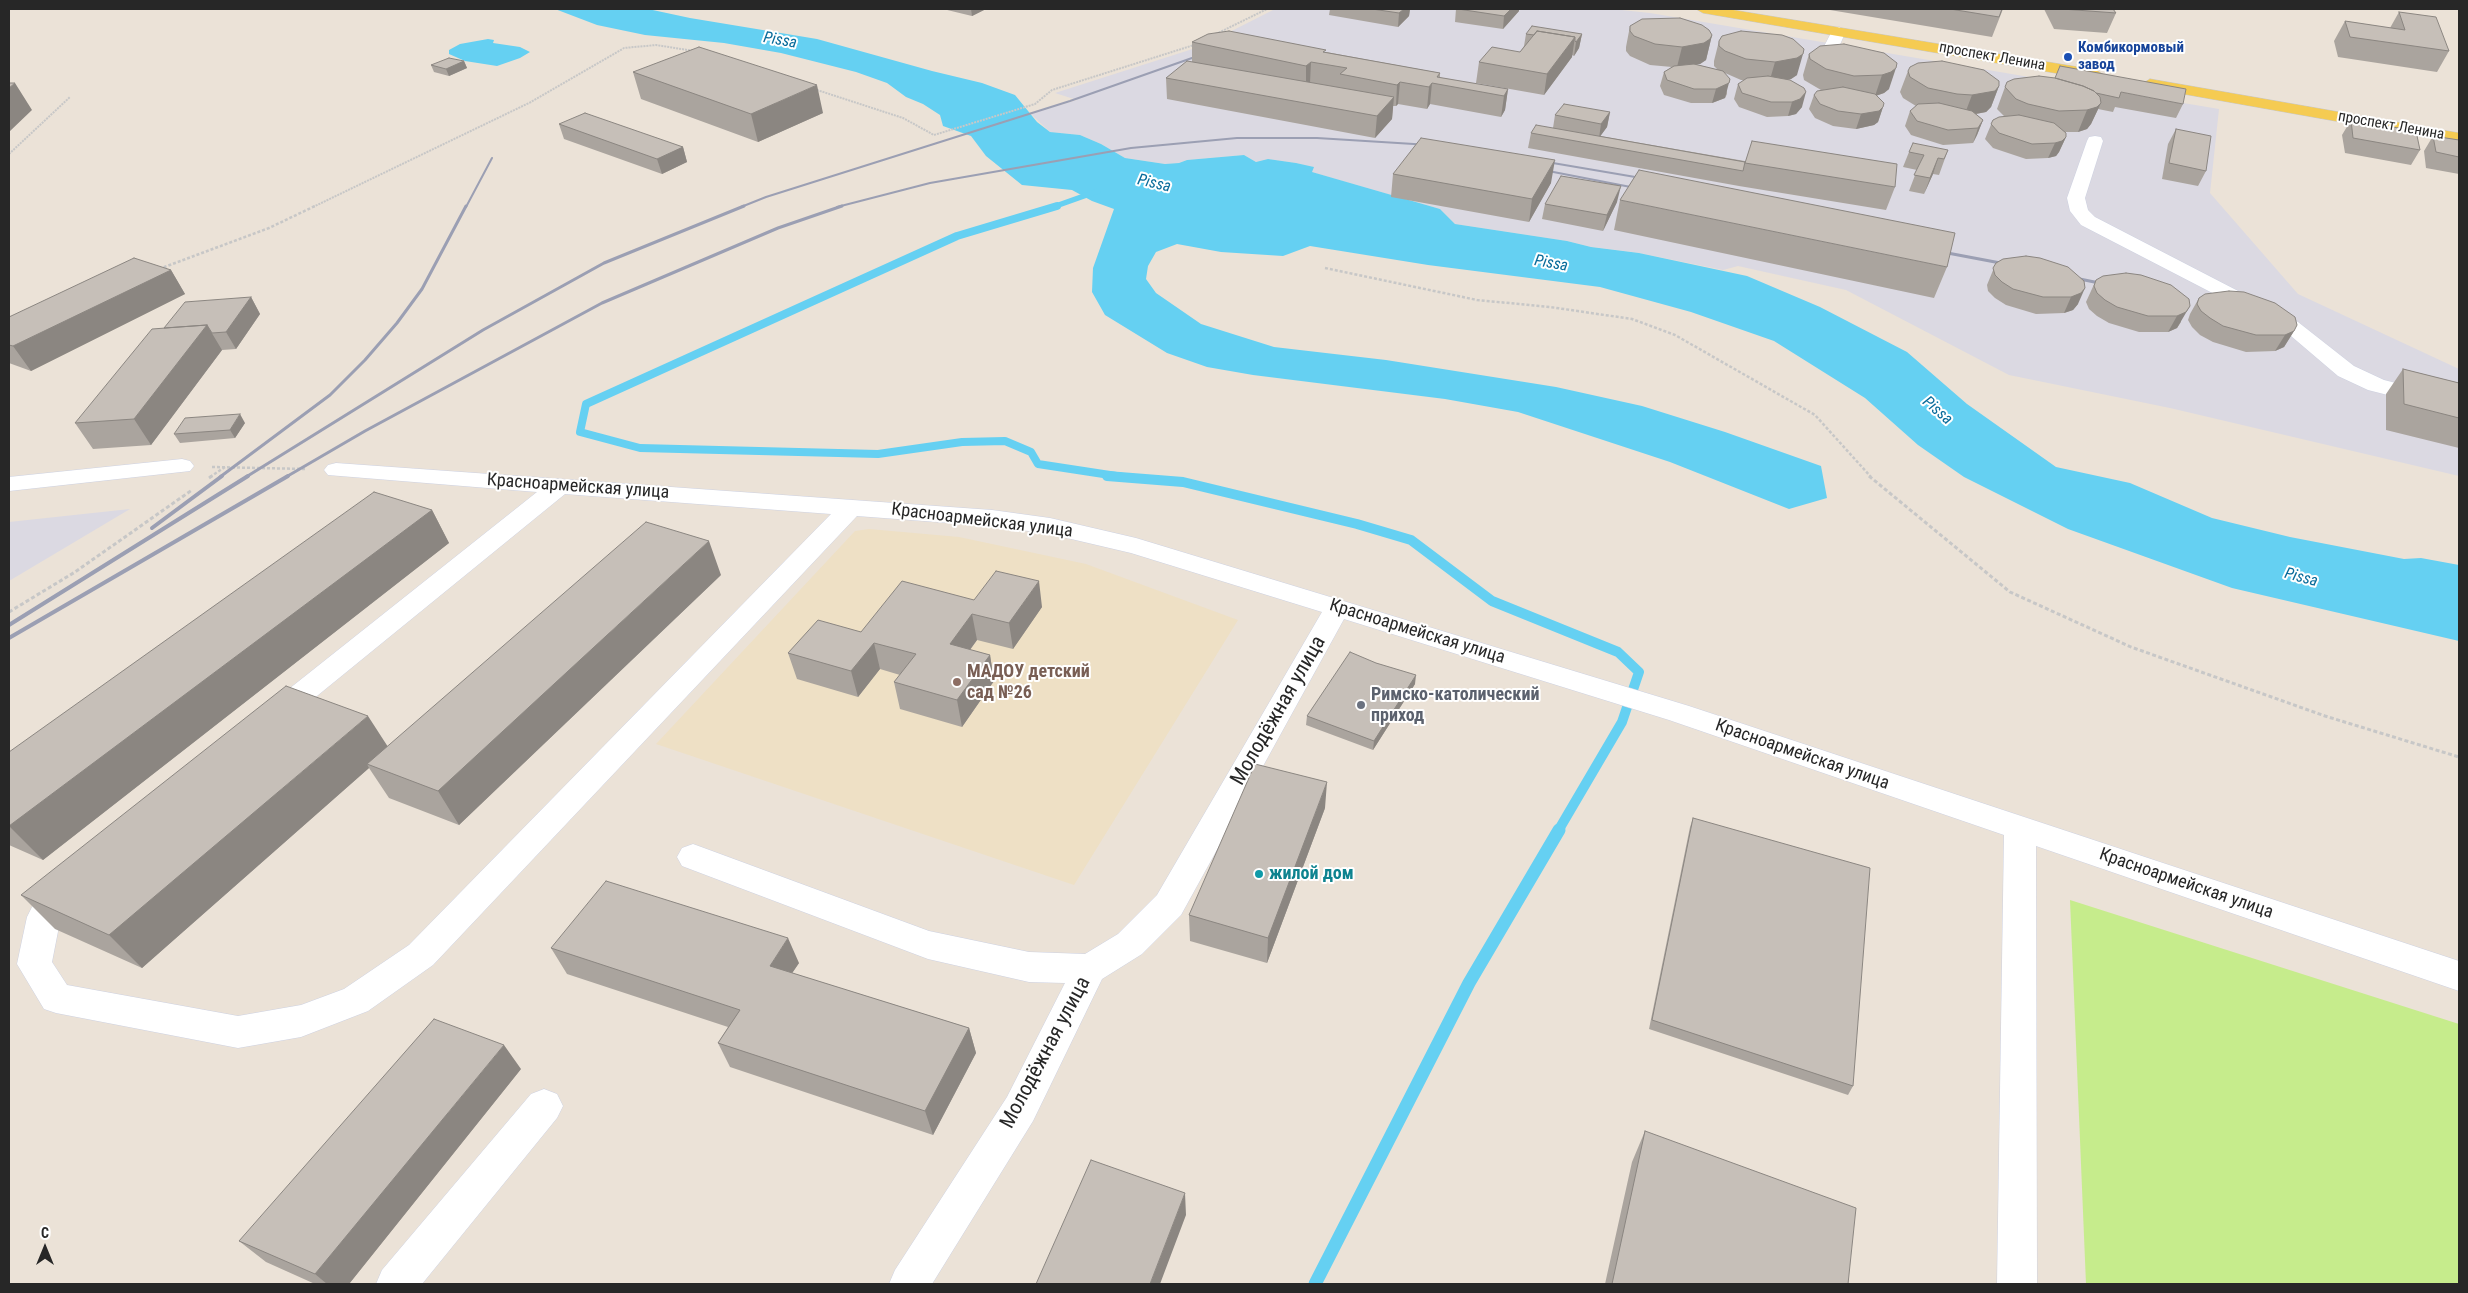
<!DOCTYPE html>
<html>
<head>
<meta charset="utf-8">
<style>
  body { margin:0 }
  #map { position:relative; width:2468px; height:1293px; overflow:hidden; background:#ebe2d7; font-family:"Roboto Condensed",sans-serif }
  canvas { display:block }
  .frame { position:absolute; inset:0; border:10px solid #272727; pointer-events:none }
  .north { position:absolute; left:20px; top:1223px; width:50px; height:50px; -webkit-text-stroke:4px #fff; paint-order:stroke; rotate:0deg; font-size:14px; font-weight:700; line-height:20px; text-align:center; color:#272727 }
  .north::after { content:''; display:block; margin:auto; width:18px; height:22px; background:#272727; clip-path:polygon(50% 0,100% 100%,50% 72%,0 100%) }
</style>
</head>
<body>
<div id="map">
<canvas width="2468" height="1293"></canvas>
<div class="frame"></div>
<div class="north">С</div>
</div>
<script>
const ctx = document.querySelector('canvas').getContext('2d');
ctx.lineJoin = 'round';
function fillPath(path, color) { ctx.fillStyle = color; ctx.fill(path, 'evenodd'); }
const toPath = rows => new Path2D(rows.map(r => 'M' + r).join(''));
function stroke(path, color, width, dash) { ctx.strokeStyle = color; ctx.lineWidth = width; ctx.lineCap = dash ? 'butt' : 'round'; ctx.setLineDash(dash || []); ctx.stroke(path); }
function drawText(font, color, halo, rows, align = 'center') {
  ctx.font = font + ' "Roboto Condensed",sans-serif'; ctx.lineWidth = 4; ctx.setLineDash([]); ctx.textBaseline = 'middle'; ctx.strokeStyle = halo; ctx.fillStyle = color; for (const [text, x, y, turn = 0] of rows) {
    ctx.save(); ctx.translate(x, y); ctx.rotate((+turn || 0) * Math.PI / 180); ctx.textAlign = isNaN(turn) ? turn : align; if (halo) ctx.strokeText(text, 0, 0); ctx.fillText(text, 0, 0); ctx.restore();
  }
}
fillPath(toPath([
  [1275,9,1612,9,1650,13,2219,109,2210,193,2298,294,2459,369,2459,476,2170,408,2009,375,1846,290,1738,266,1723,270,1639,253,1591,247,1567,241,1455,224,1440,209,1311,172,1313,167,1296,163,1268,159,1256,162,1244,155,1187,160,1179,163,1165,164,1125,158,1101,144,1080,135,1050,132,1031,114,1077,100,1055,93,1202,46],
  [130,509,9,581,9,522]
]), '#dbd9e2');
fillPath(toPath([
  [869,529,959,537,1086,564,1238,620,1074,885,656,744,855,531]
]), '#eee0c5');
fillPath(toPath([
  [2070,900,2459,1024,2459,1284,2086,1284]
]), '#c6ec8c');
fillPath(toPath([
  [555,9,648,9,690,18,817,39,932,71,982,83,1015,95,1037,122,1050,132,1080,135,1101,144,1125,158,1165,164,1179,163,1187,160,1244,155,1256,162,1268,159,1296,163,1314,167,1312,172,1440,209,1455,224,1567,241,1591,247,1639,253,1747,276,1820,307,1907,352,1967,404,2056,467,2130,483,2212,518,2290,537,2404,559,2421,558,2459,565,2459,641,2232,588,2068,529,1964,477,1918,445,1865,398,1774,341,1691,312,1600,287,1428,265,1310,246,1283,256,1221,252,1177,244,1156,252,1148,266,1146,279,1156,293,1201,324,1274,347,1386,360,1556,387,1642,406,1725,432,1821,466,1827,498,1789,509,1670,462,1518,412,1445,399,1253,375,1207,367,1167,353,1105,315,1092,292,1093,268,1114,209,1092,201,1072,190,1022,185,986,156,971,136,943,126,940,115,923,104,906,97,887,83,856,72,781,53,724,43,645,35,597,25],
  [488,39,494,40,493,43,520,47,530,52,520,58,497,66,465,61,449,54,449,50,460,44]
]), '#65d0f2');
stroke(toPath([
  [1053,207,1098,191]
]), '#65d0f2', 5.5);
stroke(toPath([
  [1057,206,957,236,586,404,580,432,640,448,878,454,962,442,1005,441,1031,452,1038,464,1123,477]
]), '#65d0f2', 8);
stroke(toPath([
  [1107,476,1183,482,1357,524,1411,540,1492,601,1618,652,1639,672,1622,722,1558,831]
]), '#65d0f2', 10);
stroke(toPath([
  [1315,1284,1469,983,1559,830]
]), '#65d0f2', 13);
const minor = toPath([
  [1839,27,1846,31,1834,58,1831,61,1821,61,1818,58,1832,31,1839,27],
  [2095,136,2101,137,2103,141,2085,198,2088,210,2095,217,2298,322,2354,366,2384,380,2459,399,2459,413,2368,390,2338,376,2284,330,2081,225,2070,211,2067,198,2087,141,2089,137,2095,136],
  [182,459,190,461,194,466,190,471,9,491,9,477,182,459],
  [336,463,992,510,1050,518,1136,538,1689,706,2459,961,2459,991,2036,846,2037,1284,1997,1284,2004,835,1669,720,1344,619,1181,915,1142,954,1102,979,1033,1121,932,1284,889,1284,895,1270,1007,1097,1065,983,1029,982,928,959,682,866,677,857,682,848,693,844,704,848,929,931,1029,952,1085,954,1118,934,1157,895,1322,612,1131,553,1050,534,992,526,857,516,433,965,368,1011,301,1037,238,1048,56,1013,44,1009,17,964,27,917,32,907,54,878,66,874,78,878,82,887,60,921,52,962,67,985,238,1016,301,1005,344,989,409,945,831,514,565,494,285,722,275,726,265,722,261,715,265,708,537,492,328,475,324,470,328,465,336,463],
  [544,1089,557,1094,563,1106,557,1118,422,1284,376,1284,382,1270,531,1094,544,1089]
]);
const major = toPath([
  [1696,9,1727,9,2096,70,2104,75,2096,80,1703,13,1696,9],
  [2150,79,2459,133,2459,143,2144,87,2142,84,2150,79]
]);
stroke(minor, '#cdd1e1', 1);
stroke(major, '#c7c7c7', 1);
stroke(toPath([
  [1216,34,1267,9],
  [814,89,903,118,934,135,1035,104,1052,90,1194,45],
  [9,154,70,97],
  [313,207,531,102,624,48,656,45,694,51]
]), '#c7c7c7', 2, [2, 1]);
stroke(toPath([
  [1325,268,1477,300,1550,307,1632,319,1675,335,1815,415,1871,477],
  [159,269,269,228,315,206],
  [212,467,306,469],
  [210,477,225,467]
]), '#c7c7c7', 2.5, [3, 2]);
stroke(toPath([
  [1869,476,2010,592,2131,647,2325,716,2459,757],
  [209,478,212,476],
  [9,612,75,572,192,490]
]), '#c7c7c7', 3, [4, 2.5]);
fillPath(minor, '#fff');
fillPath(major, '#f5cb52');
stroke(toPath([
  [1541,161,1647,179],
  [1538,169,1641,189],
  [466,207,492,158],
  [741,207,766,197,1070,101,1192,58],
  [837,207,930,183,1131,148,1237,138,1317,138,1430,145]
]), '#9b9fb3', 2);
stroke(toPath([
  [1937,251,2011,265],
  [2070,277,2109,285],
  [220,477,330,395,365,360,397,323,422,289,466,206],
  [246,477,483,330,604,263,744,206],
  [286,477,365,431,602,303,778,228,842,206]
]), '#9b9fb3', 3);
stroke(toPath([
  [152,528,222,476],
  [9,625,248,476],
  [9,638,288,476]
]), '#9b9fb3', 4);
fillPath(toPath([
  [943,9,986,9,972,16],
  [1330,9,1410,9,1409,16,1398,27,1329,15],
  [1456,9,1519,11,1503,29,1455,22],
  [1824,9,2003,9,1992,37],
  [2044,9,2113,9,2116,13,2107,33,2054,29],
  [2399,12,2449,51,2437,72,2338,57,2334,41,2345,21,2390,28],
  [1630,26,1712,35,1706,60,1700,64,1695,64,1718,70,1714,66,1714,61,1719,41,1741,31,1797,75,1791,79,1787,80,1802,107,1796,114,1788,116,1767,117,1739,107,1734,99,1738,84,1744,80,1741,80,1725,73,1727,94,1725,98,1712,103,1691,103,1664,95,1660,86,1664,72,1672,67,1650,65,1630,56,1626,51,1626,47],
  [1526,34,1582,34,1579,48,1574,56,1572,55,1572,57,1544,95,1476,83,1479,62,1520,52,1524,46],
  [1192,42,1326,52,1440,73,1440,78,1508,89,1505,110,1501,117,1430,104,1427,109,1398,104,1396,106,1393,106,1392,119,1375,138,1167,99,1166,78,1192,62],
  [1884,53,1889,89,1884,93,1876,96,1883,107,1878,122,1874,125,1856,129,1833,126,1815,118,1809,109,1814,95,1821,90,1804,80,1803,75,1809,54],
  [464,61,467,68,449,76,434,72,431,65],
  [1908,71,1999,86,1991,107,1986,112,1976,114,1983,120,1977,135,1973,143,1943,145,1911,135,1905,126,1910,111,1916,106,1903,98,1900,92],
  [633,72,823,113,758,142,641,99],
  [2039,76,2183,104,2176,118,2115,107,2113,112,2098,109,2091,124,2087,129,2078,132,2065,132,2066,137,2059,152,2056,156,2048,158,2026,159,1993,148,1985,139,1993,120,2004,116,1997,109,2005,87],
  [1610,112,1607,127,1600,136,1895,187,1886,210,1739,186,1528,148,1531,133,1553,128,1555,115],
  [2351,120,2420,150,2411,165,2345,153,2342,135],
  [559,124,683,147,687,162,662,174,564,139],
  [2176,129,2206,171,2198,186,2162,179,2168,144],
  [2433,136,2459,140,2459,174,2426,168,2424,151],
  [1948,150,1939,175,1933,174,1924,194,1909,191,1917,170,1903,167,1909,152],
  [1393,174,1551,183,1529,222,1391,197],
  [1620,200,1947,267,1934,298,1614,230],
  [1617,202,1603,231,1542,219,1545,204],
  [2040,258,2078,304,2073,310,2064,313,2036,314,2006,305,1995,298,1988,291,1987,285,1996,263],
  [171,270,185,294,31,371,9,363,9,317],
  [2096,280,2171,285,2181,322,2177,328,2168,332,2139,332,2109,323,2097,316,2089,309,2086,302],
  [251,297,260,314,236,349,222,350,151,445,93,449,75,423,164,328],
  [2199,298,2294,331,2284,347,2275,351,2246,352,2213,342,2200,335,2192,327,2188,320,2190,314],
  [2403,369,2459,383,2459,448,2386,430,2386,394],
  [245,423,235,438,180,443,174,434],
  [432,510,449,543,43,860,9,845,9,752],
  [721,575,459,825,389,798,369,768,142,968,55,929,21,895,388,746],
  [974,600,1042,607,1013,649,977,640,970,650,990,655,994,681,962,727,900,709,894,682,900,675,880,669,858,697,797,679,788,653],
  [1376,663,1415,684,1373,750,1306,725,1307,716],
  [1325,808,1267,963,1190,941,1189,915],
  [1693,818,1853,1086,1848,1095,1649,1029,1690,827],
  [551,948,799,963,792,973,969,1028,976,1053,933,1135,730,1067,718,1043,728,1027,567,974],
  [521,1069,349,1284,315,1284,266,1262,239,1241],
  [1645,1131,1848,1284,1605,1284,1632,1162]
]), '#aaa49e');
fillPath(toPath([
  [971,9,986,9,972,16],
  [1404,9,1410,9,1409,16,1398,27,1399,13],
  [1511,9,1519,9,1519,11,1503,29,1504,16],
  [1582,34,1579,48,1574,56,1576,42],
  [1712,35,1706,60,1700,64,1677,67,1682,47],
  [1575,37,1572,57,1544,95,1547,74],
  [1803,54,1797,75,1791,79,1769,83,1775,62],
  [464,61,467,68,449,76,446,69],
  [1311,62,1310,83,1306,86,1306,66],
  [1896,68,1889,89,1884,93,1875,96,1882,75],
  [1730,79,1725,98,1712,103,1716,89],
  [1400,82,1398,104,1396,106,1397,85],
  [15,83,32,110,9,132,9,88],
  [1432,83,1430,104,1427,109,1429,87],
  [817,85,823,113,758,142,751,114],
  [1999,86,1991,107,1986,112,1964,116,1972,95],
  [1508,89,1505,110,1501,117,1504,96],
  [1806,92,1802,107,1796,114,1788,116,1792,102],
  [1394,97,1392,119,1375,138,1377,116],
  [2101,103,2091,124,2087,129,2078,132,2087,110],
  [1883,107,1878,122,1874,125,1856,129,1861,114],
  [1610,112,1607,127,1599,138,1601,124],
  [1983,120,1977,135,1973,143,1978,128],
  [2066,137,2059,152,2056,156,2048,158,2055,143],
  [683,147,687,162,662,174,657,159],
  [1938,158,1933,174,1924,194,1930,178],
  [1555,160,1551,183,1529,222,1532,199],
  [1621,186,1617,202,1603,231,1607,215],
  [171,270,185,294,31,371,13,346],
  [2085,288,2078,304,2073,310,2064,313,2071,297],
  [251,297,260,314,236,349,226,332],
  [2190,306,2177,328,2168,332,2177,316],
  [207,325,222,350,151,445,134,419],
  [2294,331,2284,347,2275,351,2285,335],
  [240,414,245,423,235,438,230,430],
  [432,510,449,543,43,860,9,826],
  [709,541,721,575,459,825,438,791],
  [1039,581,1042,607,1013,649,1009,623],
  [972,614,977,640,955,670,950,644],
  [874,643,880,669,858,697,851,671],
  [990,655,994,681,962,727,957,700],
  [1416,675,1415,684,1373,750,1374,741],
  [368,716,390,750,367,764,369,768,142,968,109,935],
  [1327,782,1325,808,1267,963,1268,938],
  [788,938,799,963,780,991,770,966],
  [969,1028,976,1053,933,1135,925,1111],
  [504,1045,521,1069,349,1284,327,1284,315,1274],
  [1185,1193,1186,1215,1160,1284,1150,1284]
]), '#8b8681');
const building = toPath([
  [1372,9,1404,9,1399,13,1372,9],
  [1458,9,1511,9,1504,16,1458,9],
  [1950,9,2002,9,1999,17,1950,9],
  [2062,9,2113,9,2116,13,2062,9],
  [2399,12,2436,17,2449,51,2350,37,2345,21,2405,30,2399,12],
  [1680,18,1702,25,1709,30,1712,35,1710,39,1704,43,1682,47,1655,44,1634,36,1630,31,1630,26,1642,19,1680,18],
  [1532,26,1582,34,1576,42,1575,41,1575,37,1537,31,1534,35,1526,34,1532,26],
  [1229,31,1326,50,1323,52,1440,73,1437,77,1508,89,1504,96,1432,83,1429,87,1400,82,1397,85,1340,74,1347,68,1311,62,1306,66,1192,42,1208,34,1229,31],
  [1537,31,1575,37,1547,74,1479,62,1492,47,1520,52,1537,31],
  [1741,31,1782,35,1793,39,1804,49,1803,54,1797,58,1775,62,1746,59,1725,51,1719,46,1719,41,1722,36,1741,31],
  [1844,44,1884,53,1897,63,1896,68,1891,72,1882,75,1854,76,1826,69,1810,59,1809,54,1820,46,1844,44],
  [699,47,817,85,751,114,633,72,699,47],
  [449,58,464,61,446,69,431,65,449,58],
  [1187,61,1394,97,1377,116,1166,78,1187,61],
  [1942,61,1984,70,1999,81,1999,86,1995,91,1972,95,1957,94,1928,88,1910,77,1908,71,1910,67,1918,63,1942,61],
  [1694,64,1723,71,1730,79,1729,83,1716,89,1694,89,1667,80,1664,72,1674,66,1694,64],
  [2060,66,2186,89,2183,104,2121,92,2119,98,2096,93,2094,91,2083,86,2055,78,2060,66],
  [1768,76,1790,80,1804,88,1806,92,1800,99,1792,102,1771,102,1742,93,1738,84,1747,78,1768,76],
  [2039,76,2055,78,2083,86,2094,91,2100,97,2101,103,2097,107,2087,110,2059,111,2028,104,2016,99,2005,87,2007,82,2014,79,2039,76],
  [9,83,15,83,9,88,9,83],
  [1843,87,1875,94,1884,103,1883,107,1879,111,1861,114,1838,111,1820,104,1814,95,1817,91,1843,87],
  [1939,103,1972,111,1983,120,1978,128,1948,130,1917,121,1910,111,1918,104,1939,103],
  [1564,104,1610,112,1601,124,1555,115,1564,104],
  [585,113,683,147,657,159,559,124,585,113],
  [2019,115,2054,123,2066,133,2066,137,2062,141,2055,143,2032,144,1999,133,1991,124,1993,120,1999,117,2019,115],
  [2351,120,2416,131,2420,150,2353,138,2351,120],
  [1536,125,1745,162,1743,171,1531,133,1536,125],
  [2176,129,2211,136,2206,171,2169,163,2176,129],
  [2433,136,2459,140,2459,157,2436,152,2433,136],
  [1421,138,1555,160,1532,199,1393,174,1421,138],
  [1752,141,1897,164,1895,187,1745,163,1752,141],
  [1913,143,1948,150,1944,159,1938,158,1930,178,1914,175,1924,155,1909,152,1913,143],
  [1639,170,1955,233,1947,267,1620,200,1639,170],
  [1561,176,1621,186,1607,215,1545,204,1561,176],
  [2026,256,2040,258,2068,267,2084,281,2085,288,2081,293,2071,297,2043,297,2013,289,2002,282,1995,275,1993,268,1996,263,2003,259,2026,256],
  [134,258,171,270,13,346,9,345,9,317,134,258],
  [2126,273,2141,275,2171,285,2189,299,2190,306,2186,312,2177,316,2148,316,2117,307,2105,300,2097,293,2094,286,2096,280,2103,276,2126,273],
  [2229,291,2244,292,2275,303,2295,317,2297,325,2294,331,2285,335,2256,335,2223,326,2210,318,2201,311,2197,304,2199,298,2205,294,2229,291],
  [251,297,226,332,212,333,207,325,164,328,185,302,251,297],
  [207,325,134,419,75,423,152,329,207,325],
  [2403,369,2459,383,2459,418,2404,404,2403,369],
  [240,414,230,430,174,434,185,418,240,414],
  [374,492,432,510,9,826,9,752,374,492],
  [646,522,709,541,438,791,367,764,646,522],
  [996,571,1039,581,1009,623,972,614,950,644,990,655,957,700,894,682,916,654,874,643,851,671,788,653,818,620,861,632,902,581,974,600,996,571],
  [1350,652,1376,663,1416,675,1374,741,1307,716,1350,652],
  [286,686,368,716,109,935,21,895,286,686],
  [1255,764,1327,782,1268,938,1189,915,1255,764],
  [1693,818,1870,868,1853,1086,1652,1020,1693,818],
  [606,881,788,938,770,966,969,1028,925,1111,718,1043,740,1010,551,948,606,881],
  [434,1019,504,1045,315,1274,239,1241,434,1019],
  [1645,1131,1856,1208,1848,1284,1612,1284,1645,1131],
  [1091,1160,1185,1193,1150,1284,1036,1284,1091,1160]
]);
fillPath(building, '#c6bfb8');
stroke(building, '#8b8681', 1);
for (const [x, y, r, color] of [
  [2068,57,5,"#1a4fb4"],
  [957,682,5,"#8d6e63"],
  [1361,705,5,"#6b7280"],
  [1259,874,5,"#0f9aa8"]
]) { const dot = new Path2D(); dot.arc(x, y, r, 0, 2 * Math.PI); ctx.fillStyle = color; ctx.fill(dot); stroke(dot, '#fff', 2); }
drawText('bold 15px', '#164399', '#fff', [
  ["Комбикормовый",2078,48],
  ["завод",2078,65]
], 'left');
drawText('15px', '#272727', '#fff', [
  ["проспект Ленина",1992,57,10],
  ["проспект Ленина",2391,126,10]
]);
drawText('italic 16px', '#086b9a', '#fff', [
  ["Pissa",780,41,10],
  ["Pissa",1154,184,13],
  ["Pissa",1551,264,10],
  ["Pissa",1937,411,41],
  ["Pissa",2301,578,15]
]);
drawText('18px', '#272727', '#fff', [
  ["Красноармейская улица",578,487,4],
  ["Красноармейская улица",982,521,7],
  ["Красноармейская улица",1417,632,17],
  ["Красноармейская улица",1802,755,19],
  ["Красноармейская улица",2186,884,19]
]);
drawText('bold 18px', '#785e54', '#fff', [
  ["МАДОУ детский",967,672],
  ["сад №26",967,693]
], 'left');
drawText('bold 18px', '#5b616d', '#fff', [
  ["Римско-католический",1371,695],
  ["приход",1371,716]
], 'left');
drawText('bold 18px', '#0d838f', '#fff', [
  ["жилой дом",1269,874]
], 'left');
drawText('21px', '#272727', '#fff', [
  ["Молодёжная улица",1279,711,-60],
  ["Молодёжная улица",1046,1053,-62]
]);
</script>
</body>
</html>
